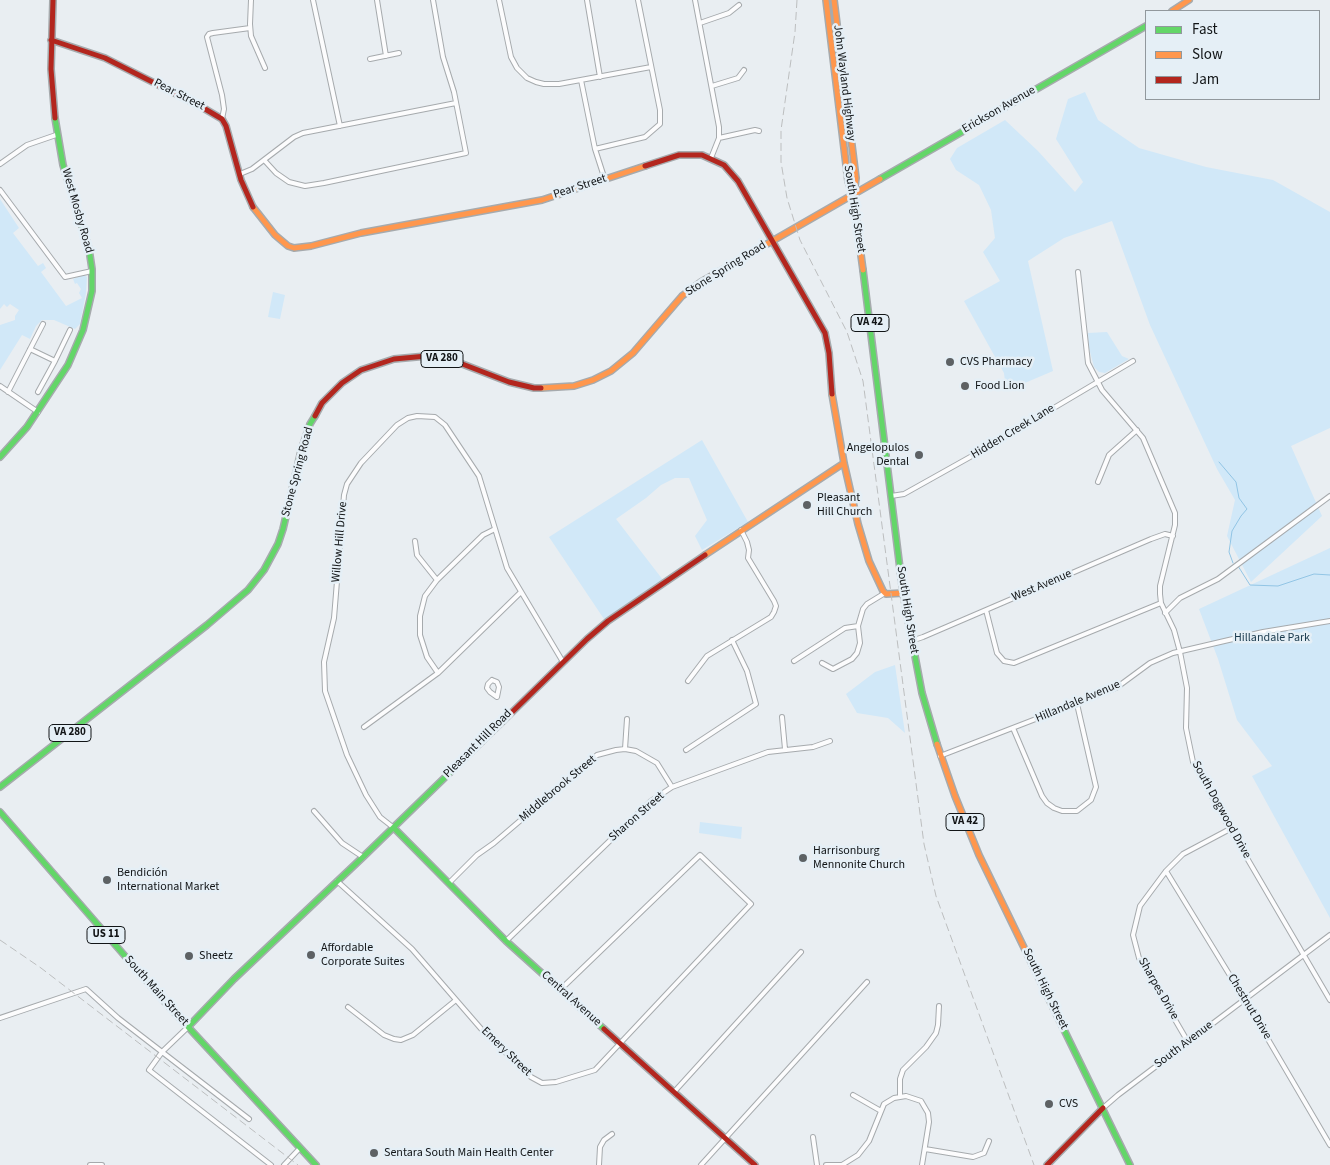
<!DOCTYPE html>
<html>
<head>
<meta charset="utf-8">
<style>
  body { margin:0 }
  #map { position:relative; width:1330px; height:1165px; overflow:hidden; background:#e9eef2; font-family:"Source Sans 3",sans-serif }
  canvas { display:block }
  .legend { position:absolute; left:1145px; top:10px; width:175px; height:90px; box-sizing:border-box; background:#e5eff6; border:1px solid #91989d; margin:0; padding:6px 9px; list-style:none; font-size:15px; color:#121517 }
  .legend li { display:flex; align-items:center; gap:10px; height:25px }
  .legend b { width:25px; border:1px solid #91989d }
</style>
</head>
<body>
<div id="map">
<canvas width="1330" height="1165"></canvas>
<ul class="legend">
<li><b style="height:6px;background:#63d668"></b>Fast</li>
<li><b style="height:6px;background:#ff974d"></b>Slow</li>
<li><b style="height:6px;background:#b3261e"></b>Jam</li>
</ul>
</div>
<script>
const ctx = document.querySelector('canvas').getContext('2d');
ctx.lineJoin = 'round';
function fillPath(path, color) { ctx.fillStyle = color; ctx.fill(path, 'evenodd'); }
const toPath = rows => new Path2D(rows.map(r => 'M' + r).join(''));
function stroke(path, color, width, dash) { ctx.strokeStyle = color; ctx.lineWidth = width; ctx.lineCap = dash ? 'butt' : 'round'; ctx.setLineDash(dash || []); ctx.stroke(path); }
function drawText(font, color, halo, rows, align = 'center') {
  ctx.font = font + ' "Source Sans 3",sans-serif'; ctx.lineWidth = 5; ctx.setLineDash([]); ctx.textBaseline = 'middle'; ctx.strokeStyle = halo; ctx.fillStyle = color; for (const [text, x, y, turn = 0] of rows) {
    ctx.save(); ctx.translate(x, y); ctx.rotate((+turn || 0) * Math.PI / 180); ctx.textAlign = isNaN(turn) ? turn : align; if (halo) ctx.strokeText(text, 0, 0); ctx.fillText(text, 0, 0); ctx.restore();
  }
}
fillPath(toPath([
  [1085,92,1098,120,1139,148,1206,167,1273,180,1330,212,1330,428,1291,446,1322,516,1251,582,1227,536,1235,500,1217,469,1150,325,1112,221,1064,238,1028,261,1053,371,1006,391,1004,373,964,301,1000,281,983,252,995,238,991,210,979,185,956,170,950,159,957,148,1005,120,1038,151,1075,192,1083,182,1056,139,1068,99],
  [0,199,19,228,13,233,38,266,43,263,46,268,41,272,66,306,82,298,79,293,81,289,77,283,75,284,73,279,84,275,87,277,86,293,80,324,75,329,54,320,42,320,36,326,30,339,22,335,0,370,0,325,15,320,15,316,19,310,10,304,7,307,4,304,0,309],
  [273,292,285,295,280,319,268,317],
  [1107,332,1122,356,1129,359,1105,373,1099,372,1094,367,1089,348,1088,333],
  [702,440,748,522,702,550,695,536,707,520,689,478,675,478,661,485,646,498,616,519,663,580,604,619,549,537],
  [1330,548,1330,918,1252,776,1272,766,1237,720,1218,659,1199,609],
  [895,665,905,733,888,718,857,713,846,694,875,672],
  [700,822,742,827,741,839,699,833]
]), '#d1e8f8');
stroke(toPath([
  [1219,462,1236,482,1239,498,1247,509,1241,516,1232,531,1229,552,1233,563],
  [1238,566,1250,585,1278,586,1314,574,1330,575]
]), '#92c5e5', 1);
const street = toPath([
  [251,0,250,24,251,36,265,68],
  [313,0,340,126],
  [377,0,386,56],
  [499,0,511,57,517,68,527,78,536,82,544,84,559,84,651,67],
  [587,0,600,77],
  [695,0,719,127,719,138,711,158],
  [700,23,729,13,739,5],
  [370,59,399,53],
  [581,80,595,149,605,180],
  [712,86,738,78,744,70],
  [222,119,224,109,222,95,207,37,209,34,213,33,250,28],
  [719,138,755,130,759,131],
  [595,149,645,137,660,124,660,110,638,0],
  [265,161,276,173,289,182,305,186,324,183,466,153,454,92,443,57,433,0],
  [0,164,27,145,56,135],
  [240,174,252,169,294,137,303,133,456,103],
  [0,190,65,277,92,271],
  [1078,272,1088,363,1102,390,1143,438,1175,513,1175,525,1160,586,1160,594,1161,603,1174,630,1180,652,1187,688,1186,728,1193,762,1230,829,1330,1000],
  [30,349,55,361,70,330],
  [0,386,38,412],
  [8,392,43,324],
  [38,392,55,361],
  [1098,482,1109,455,1137,430],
  [891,496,904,494,988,447,1133,361],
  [415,541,417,555,437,580],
  [986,610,997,653,1004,661,1014,663,1161,603],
  [1165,613,1180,598,1218,579,1330,496],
  [911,641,923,637,1151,539,1165,534,1173,536],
  [794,661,845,628,858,626],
  [822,663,833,669,852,659,857,653,860,643,858,626,863,609,867,604,885,593],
  [438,673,427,657,420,635,420,616,425,596,437,580,483,535,495,529],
  [492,680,497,682,499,687,497,697,490,692,487,688,488,684,492,680],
  [688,681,707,656,771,617,774,612,776,606,774,601,748,558,749,550,747,542,741,530],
  [782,717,785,749],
  [364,727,438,673,521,592],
  [1013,728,1042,796,1047,803,1054,808,1062,811,1077,811,1091,800,1096,787,1077,704],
  [625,749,627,719],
  [686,750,756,704,747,671,732,640],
  [940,756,1116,688,1150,663,1173,653,1263,632,1330,621],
  [314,811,342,843,363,857],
  [394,828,380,817,366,795,347,755,325,691,324,662,334,618,344,495,347,484,361,463,397,425,408,418,417,416,435,417,445,425,479,476,507,568,563,662],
  [1166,871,1245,1000,1330,1145],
  [337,881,412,949,483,1031,531,1077,542,1083,556,1082,595,1070,751,904,700,855,560,990],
  [449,883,477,855,494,843,597,755,616,750,625,749,636,751,657,763,672,787],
  [506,941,651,801,672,787,768,752,813,747,830,741],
  [348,1007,384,1035,394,1039,401,1040,413,1035,456,1000],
  [0,1018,86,989,118,1018,249,1119],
  [188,1027,162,1052,149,1070,271,1165],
  [1188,1042,1139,958,1133,935,1140,906,1166,871,1183,854,1230,829],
  [674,1092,801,952],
  [853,1095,881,1111],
  [900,1096,900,1079,903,1070,926,1047,936,1033,938,1025,939,1006],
  [1103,1108,1118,1095,1330,935],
  [813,1137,817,1165],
  [925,1149,973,1157,984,1153,989,1141],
  [90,1165,102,1165],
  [284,1165,300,1148],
  [599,1165,600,1147,604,1140,612,1134],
  [701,1165,867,982],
  [826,1165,842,1165,858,1155,869,1141,884,1104,894,1098,906,1096,921,1101,928,1113,929,1122,922,1165]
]);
const fast = toPath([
  [880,179,1146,26],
  [863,270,903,593,922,693,937,744],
  [0,457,27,427,68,365,83,330,92,291,92,269,89,249,63,165,55,118],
  [0,787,207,625,248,590,264,570,278,544,283,529,301,451,310,424,315,416],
  [0,812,164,1001,316,1165],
  [394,828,506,941,604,1029],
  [1048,997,1130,1165],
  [188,1027,234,979,363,857,503,721]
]);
const slow = toPath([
  [826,0,848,181,853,196,863,270],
  [834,0,856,178,854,194],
  [1172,11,1189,0],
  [253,207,275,235,288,246,294,248,311,246,361,233,542,200,645,166],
  [541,388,574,386,593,380,611,371,633,353,682,296,701,282,880,179],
  [832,394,844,463,858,524,869,561,883,591,886,594,903,593],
  [705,555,844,463],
  [937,744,955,796,979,855,1048,997]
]);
const jam = toPath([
  [53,0,51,69,55,118],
  [51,40,105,58,200,106,222,119,226,126,241,180,253,207],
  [645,166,679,155,702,155,724,165,738,181,825,333,829,353,832,394],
  [315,416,322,403,342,383,361,370,394,359,427,356,452,360,509,382,534,388,541,388],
  [503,721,587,639,608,621,705,555],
  [604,1029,755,1165],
  [1047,1165,1103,1108]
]);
stroke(street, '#a6aaad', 6);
stroke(fast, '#a6aaad', 8);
stroke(slow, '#a6aaad', 8);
stroke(jam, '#a6aaad', 8);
stroke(street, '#fcfcfd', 4);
stroke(fast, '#63d668', 5);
stroke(slow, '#ff974d', 5);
stroke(jam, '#b3261e', 5);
stroke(toPath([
  [797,0,795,32,781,130,781,162,787,198,800,240,847,332,863,381,924,844,936,896,1034,1165],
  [0,940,41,968,298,1165]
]), '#bcbebf', 1, [8, 4]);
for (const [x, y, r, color] of [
  [950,362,5,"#5d6164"],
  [965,386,5,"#5d6164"],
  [919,455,5,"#5d6164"],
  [807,505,5,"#5d6164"],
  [803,858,5,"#5d6164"],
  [107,880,5,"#5d6164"],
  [311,955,5,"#5d6164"],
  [189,956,5,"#5d6164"],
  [1049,1104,5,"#5d6164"],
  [374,1153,5,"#5d6164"]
]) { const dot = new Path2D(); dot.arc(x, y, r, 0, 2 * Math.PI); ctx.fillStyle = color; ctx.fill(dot); stroke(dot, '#e5eff6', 2); }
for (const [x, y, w] of [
  [870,323,38],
  [442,359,42],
  [70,733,42],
  [965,822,38],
  [106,935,38]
]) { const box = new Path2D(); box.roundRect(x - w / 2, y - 8.5, w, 17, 4); ctx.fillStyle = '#e5eff6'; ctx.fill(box); stroke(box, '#121517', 1); }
drawText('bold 11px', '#121517', null, [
  ["VA 42",870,323],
  ["VA 280",442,359],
  ["VA 280",70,733],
  ["VA 42",965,822],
  ["US 11",106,935]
]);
drawText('12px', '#121517', '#e5eff6', [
  ["John Wayland Highway",844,83,83],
  ["Pear Street",179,95,27],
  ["Erickson Avenue",999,110,-30],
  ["Pear Street",580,187,-18],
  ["South High Street",854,209,81],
  ["West Mosby Road",77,211,74],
  ["Stone Spring Road",726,269,-32],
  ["Hidden Creek Lane",1013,432,-31],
  ["Stone Spring Road",298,472,-75],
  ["Willow Hill Drive",340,542,-85],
  ["West Avenue",1042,586,-23],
  ["South High Street",907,610,81],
  ["Hillandale Avenue",1078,702,-23],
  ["Pleasant Hill Road",478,744,-45],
  ["Middlebrook Street",558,789,-40],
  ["South Dogwood Drive",1221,810,61],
  ["Sharon Street",637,817,-41],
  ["South High Street",1045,989,64],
  ["Sharpes Drive",1158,989,60],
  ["South Main Street",156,991,48],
  ["Central Avenue",571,999,42],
  ["Chestnut Drive",1249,1007,59],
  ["South Avenue",1184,1045,-37],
  ["Emery Street",506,1052,44]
]);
drawText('12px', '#121517', '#e5eff6', [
  ["CVS Pharmacy",960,362],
  ["Food Lion",975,386],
  ["Angelopulos",909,448,"right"],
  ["Dental",909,462,"right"],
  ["Pleasant",817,498],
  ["Hill Church",817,512],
  ["Harrisonburg",813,851],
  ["Mennonite Church",813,865],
  ["Bendición",117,873],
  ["International Market",117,887],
  ["Affordable",321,948],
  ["Corporate Suites",321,962],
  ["Sheetz",199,956],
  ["CVS",1059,1104],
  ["Sentara South Main Health Center",384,1153]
], 'left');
drawText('12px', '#1a3a4d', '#e5eff6', [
  ["Hillandale Park",1272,638]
]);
</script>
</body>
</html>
